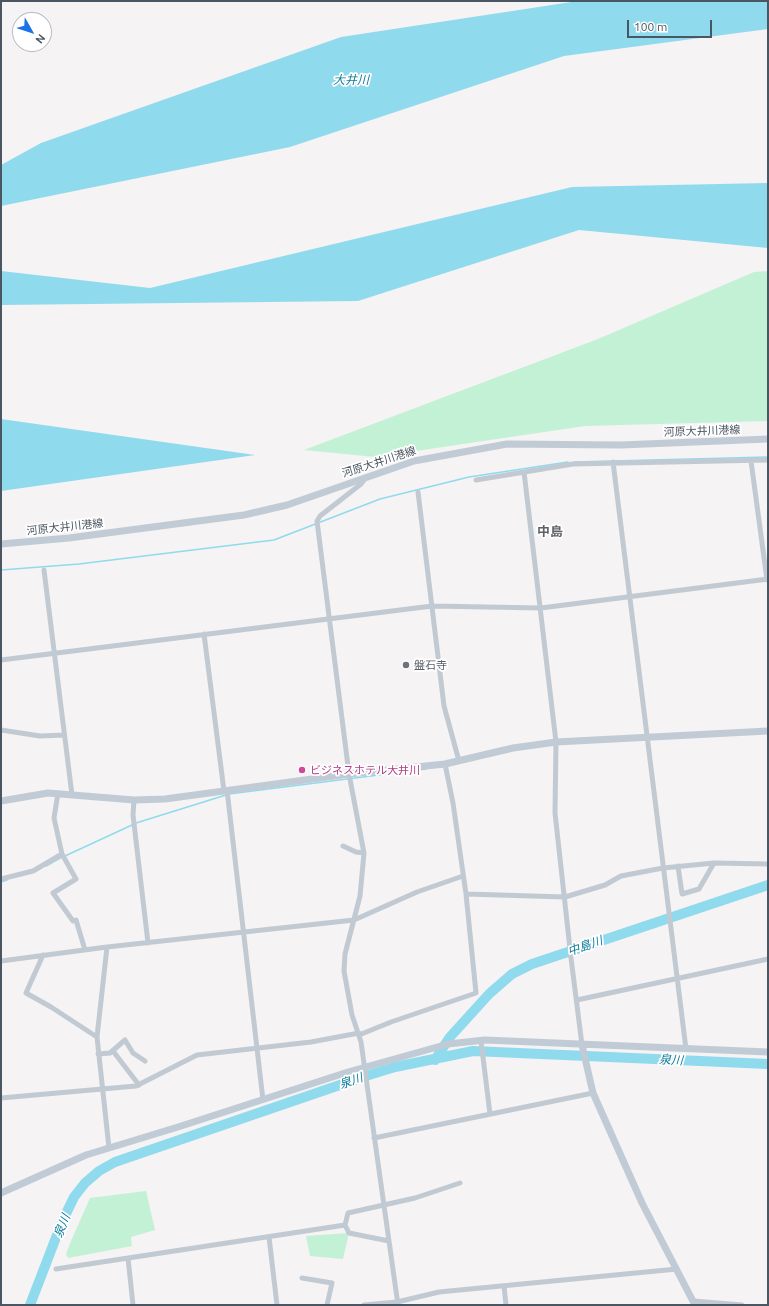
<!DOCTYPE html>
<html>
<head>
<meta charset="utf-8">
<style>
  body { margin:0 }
  #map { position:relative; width:769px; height:1306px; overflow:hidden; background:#f5f3f3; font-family:Ubuntu,sans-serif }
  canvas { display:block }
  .frame { position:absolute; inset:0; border:2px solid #4a5661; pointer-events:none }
  .north { position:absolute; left:12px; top:12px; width:40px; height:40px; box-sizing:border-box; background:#fff; border:1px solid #b7bbc0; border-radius:50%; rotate:129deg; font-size:11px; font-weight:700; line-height:16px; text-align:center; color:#4a5661 }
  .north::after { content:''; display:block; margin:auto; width:14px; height:18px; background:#1a73e8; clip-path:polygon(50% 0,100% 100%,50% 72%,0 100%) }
  .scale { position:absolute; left:627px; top:20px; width:85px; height:18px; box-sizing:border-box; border:2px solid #4a5661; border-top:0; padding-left:5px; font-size:12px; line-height:14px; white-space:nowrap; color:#4a5661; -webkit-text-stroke:3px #fff; paint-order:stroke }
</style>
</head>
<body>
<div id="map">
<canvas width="769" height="1306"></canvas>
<div class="frame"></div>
<div class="north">N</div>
<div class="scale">100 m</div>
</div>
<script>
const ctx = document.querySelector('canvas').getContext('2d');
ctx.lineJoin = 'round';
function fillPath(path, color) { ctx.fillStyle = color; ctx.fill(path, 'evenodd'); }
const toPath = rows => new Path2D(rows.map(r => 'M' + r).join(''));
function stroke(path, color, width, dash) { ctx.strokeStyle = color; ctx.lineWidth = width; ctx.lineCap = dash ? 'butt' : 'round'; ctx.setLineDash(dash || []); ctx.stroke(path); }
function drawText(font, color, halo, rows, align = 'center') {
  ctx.font = font + ' Ubuntu,"Noto Sans JP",sans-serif'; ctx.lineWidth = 3.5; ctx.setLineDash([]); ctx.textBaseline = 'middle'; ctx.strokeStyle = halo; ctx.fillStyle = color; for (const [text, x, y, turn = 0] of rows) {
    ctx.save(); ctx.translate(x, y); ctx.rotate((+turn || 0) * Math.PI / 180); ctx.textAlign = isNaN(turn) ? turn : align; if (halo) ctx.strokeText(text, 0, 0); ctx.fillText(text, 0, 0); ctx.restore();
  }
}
fillPath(toPath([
  [768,271,768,421,585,426,375,457,304,450,598,339,754,272],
  [146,1191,155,1230,131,1237,132,1246,68,1258,66,1254,71,1241,90,1198],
  [349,1233,343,1259,310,1256,306,1236]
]), '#c3f1d5');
fillPath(toPath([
  [578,1,768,1,768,29,564,56,290,147,1,206,1,165,41,143,341,37],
  [768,183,768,248,579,230,358,301,1,305,1,271,150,288,572,187],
  [1,419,255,455,1,491]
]), '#90daee');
stroke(toPath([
  [574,462,768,457],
  [1,570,79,564,274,540,380,499,469,477,568,462],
  [229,794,426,769],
  [136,823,226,795],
  [65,856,132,825],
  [46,866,62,857],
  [1,882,7,880]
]), '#90daee', 1.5);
stroke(toPath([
  [435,1060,450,1037,489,994,512,974,532,964,768,885],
  [30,1305,62,1222,74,1197,85,1183,99,1171,115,1162,372,1074,395,1067,473,1051,768,1064]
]), '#90daee', 10);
stroke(toPath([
  [751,461,767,580],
  [613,462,686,1049],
  [524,472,556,742,555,813,571,958,582,1045],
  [365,479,361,484,320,516,317,521,349,774,364,853,360,896,345,954,344,971,352,1015,361,1042,398,1305],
  [476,480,573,464,768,460],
  [418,492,444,706,459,761],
  [44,570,72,795],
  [204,634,224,791],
  [1,660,432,606,541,608,768,579],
  [1,730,40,736,64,735],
  [445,764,453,803,466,894,565,897,605,885,621,876,663,868,714,863,768,864],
  [227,790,263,1100],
  [134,800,133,815,148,943],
  [343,846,356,852,364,853],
  [62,854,76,879,53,893,73,921,76,920,85,950],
  [678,866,682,894,699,889,714,863],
  [1,879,33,871,62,854,54,818,58,793],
  [107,947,97,1037,109,1148],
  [43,955,26,993,51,1007,97,1037],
  [1,961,107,947,354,920,417,892,463,876],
  [577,1000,768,959],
  [359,1035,391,1022,476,993,466,894],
  [481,1041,490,1114],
  [113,1051,139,1085],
  [98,1054,110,1053,125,1040,133,1053,145,1061],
  [1,1098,136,1086,197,1055,311,1042,359,1033],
  [374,1138,593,1093],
  [345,1225,349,1233,389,1241],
  [269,1237,277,1305],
  [128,1258,133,1305],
  [56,1269,345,1225,348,1213,415,1198,460,1183],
  [302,1278,332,1283,327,1305],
  [504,1286,506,1305],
  [694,1301,742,1305],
  [364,1305,397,1302,439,1292,677,1269]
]), '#c1cad2', 5);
stroke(toPath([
  [1,544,69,538,244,515,287,505,414,461,507,444,621,445,768,439],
  [1,801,48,793,134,800,165,799,349,774,445,764,513,748,556,742,768,731],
  [582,1045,593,1093,642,1203,695,1305],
  [1,1193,86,1155,178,1127,348,1072,448,1044,485,1040,768,1052]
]), '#c1cbd6', 7);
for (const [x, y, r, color] of [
  [406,665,4,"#6b7280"],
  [302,770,4,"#d1479c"]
]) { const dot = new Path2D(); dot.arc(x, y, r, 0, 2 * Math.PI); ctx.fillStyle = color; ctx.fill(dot); stroke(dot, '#fff', 1.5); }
drawText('11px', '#4a5661', '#fff', [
  ["河原大井川港線",702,431,-2],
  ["河原大井川港線",379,462,-18],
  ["河原大井川港線",65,527,-6]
]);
drawText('11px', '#5b616d', '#fff', [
  ["盤石寺",414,665]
], 'left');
drawText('11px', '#b23c85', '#fff', [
  ["ビジネスホテル大井川",310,770]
], 'left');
drawText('italic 12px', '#0c7c9b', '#fff', [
  ["大井川",351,80],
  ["中島川",585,946,-19],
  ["泉川",671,1060,3],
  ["泉川",351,1081,-19],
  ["泉川",62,1226,-68]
]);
drawText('bold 13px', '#5f6368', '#fff', [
  ["中島",550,532]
]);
</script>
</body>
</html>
